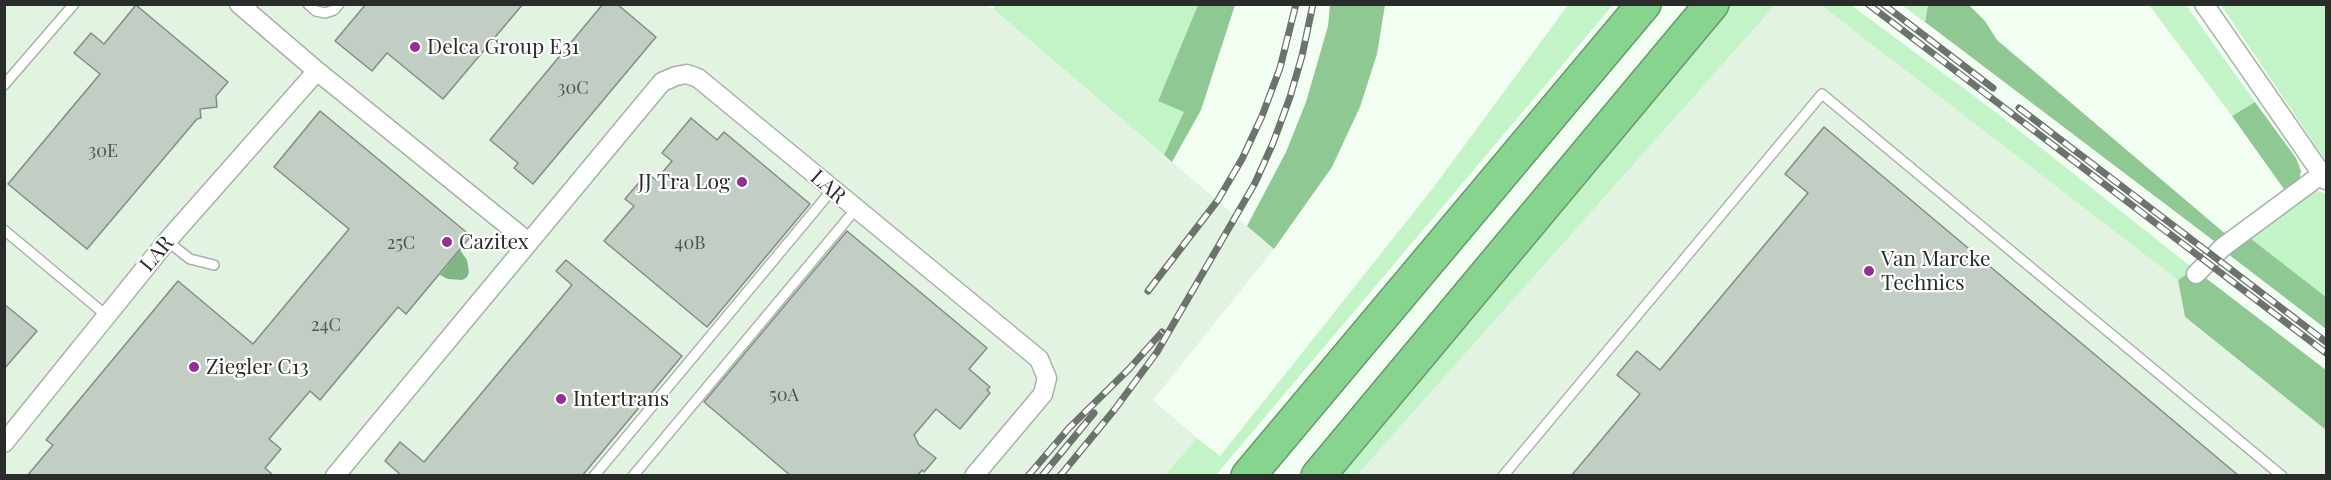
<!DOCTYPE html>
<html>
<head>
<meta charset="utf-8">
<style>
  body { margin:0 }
  #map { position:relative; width:2331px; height:480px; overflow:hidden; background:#f3fef3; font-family:"Playfair Display",serif }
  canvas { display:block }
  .frame { position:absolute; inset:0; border:6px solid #292d29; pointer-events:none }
</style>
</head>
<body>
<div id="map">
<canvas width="2331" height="480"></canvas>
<div class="frame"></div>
</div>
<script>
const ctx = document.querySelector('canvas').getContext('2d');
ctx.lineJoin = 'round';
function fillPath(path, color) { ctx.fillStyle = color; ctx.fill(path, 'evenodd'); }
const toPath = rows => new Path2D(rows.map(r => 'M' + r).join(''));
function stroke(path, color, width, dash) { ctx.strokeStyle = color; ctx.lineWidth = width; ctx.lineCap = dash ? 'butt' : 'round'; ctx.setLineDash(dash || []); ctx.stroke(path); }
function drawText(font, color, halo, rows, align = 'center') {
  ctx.font = font + ' "Playfair Display",serif'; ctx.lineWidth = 4.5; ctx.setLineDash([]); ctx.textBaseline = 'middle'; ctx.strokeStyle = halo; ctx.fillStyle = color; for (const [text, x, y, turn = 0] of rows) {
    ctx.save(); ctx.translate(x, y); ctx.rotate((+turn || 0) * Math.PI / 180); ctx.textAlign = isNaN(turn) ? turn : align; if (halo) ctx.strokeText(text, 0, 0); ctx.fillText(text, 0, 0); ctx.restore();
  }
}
fillPath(toPath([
  [1748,4,1835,5,2178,280,2185,318,2326,430,2326,476,1350,476],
  [4,5,988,5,1274,249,1153,400,1197,438,1165,475,5,475]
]), '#e2f3e2');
fillPath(toPath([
  [996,4,1198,5,1158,101,1185,112,1164,155,993,9],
  [1568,5,1613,5,1216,475,1165,475,1197,438,1220,456,1433,188],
  [1731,5,1775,5,1357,475,1337,476],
  [1821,5,1851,5,1997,113,2194,269,2178,280],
  [1902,5,1928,5,1925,22,1924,22],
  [2149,5,2186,5,2255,102,2232,116],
  [2221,5,2326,5,2326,160,2314,143],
  [2315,190,2326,194,2326,297,2250,238,2308,191]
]), '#c3f4c7');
fillPath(toPath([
  [1198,5,1235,5,1201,110,1172,162,1164,155,1184,112,1158,101],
  [1330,5,1385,5,1377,54,1360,107,1332,167,1274,249,1247,226,1286,152,1306,102,1328,26],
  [1928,5,1969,5,1985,21,1997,40,2228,236,2218,244,1925,22],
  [2255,102,2296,158,2301,171,2299,182,2286,192,2232,116],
  [2250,238,2326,297,2326,329,2228,254],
  [2194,269,2326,370,2326,430,2185,317,2178,280]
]), '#90c894');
fillPath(toPath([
  [460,250,467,260,469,272,467,277,462,280,448,279,440,275]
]), '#7fb684');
const building = toPath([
  [366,4,523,4,443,99,387,53,372,71,335,41,366,4],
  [603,4,617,4,656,37,533,184,514,168,518,163,490,140,603,4],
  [136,5,228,82,216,96,217,107,200,109,201,118,197,119,87,249,8,184,100,74,74,53,91,33,104,44,136,5],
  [320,111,471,236,406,314,398,307,320,400,310,391,269,439,281,449,265,468,274,476,27,476,53,445,46,440,178,281,253,344,349,229,274,167,320,111],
  [691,118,717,140,724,132,810,204,707,327,604,241,634,206,625,199,647,173,656,180,672,161,662,153,691,118],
  [1824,127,2093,353,2239,476,1571,476,1640,394,1617,375,1637,351,1660,370,1808,193,1785,174,1824,127],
  [847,231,987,348,969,369,990,387,987,390,990,393,960,429,936,409,914,435,919,445,936,458,924,472,922,470,917,476,791,476,704,402,847,231],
  [566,260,682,356,582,476,402,476,385,461,400,442,424,462,572,285,556,271,566,260],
  [4,304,37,331,4,369,4,304]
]);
fillPath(building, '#c2cdc3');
stroke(building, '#838d83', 1.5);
const lane = toPath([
  [308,4,316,11,325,13,334,10,339,4],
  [4,85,74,4],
  [4,230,106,315],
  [167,241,190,259,214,265],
  [594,476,832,190],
  [633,476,855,210],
  [1503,476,1822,94,2282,476]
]);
const street = toPath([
  [239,4,317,71,527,241],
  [2204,4,2326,180],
  [2196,274,2223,247,2322,174],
  [4,443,167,241,317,71],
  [335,476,662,82,676,76,687,74,698,78,1039,359,1047,378,1043,394,974,476]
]);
const highway = toPath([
  [1248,476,1644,4],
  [1318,476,1712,4]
]);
stroke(lane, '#a7b1a7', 12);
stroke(street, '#a7b1a7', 21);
stroke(highway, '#659a6b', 36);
stroke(lane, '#fff', 9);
stroke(street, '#fff', 18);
stroke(highway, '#86d48e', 33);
const rail = toPath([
  [1868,4,2326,353],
  [1883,4,1993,88],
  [2019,108,2326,342],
  [1148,291,1218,200,1242,159,1262,116,1280,68,1296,4],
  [1028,476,1069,428,1129,369,1162,332],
  [1042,476,1094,413],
  [1060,476,1115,409,1157,352,1255,183,1273,143,1290,97,1302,56,1313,4]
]);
stroke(rail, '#6c726c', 7);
stroke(rail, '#fff', 4.5, [14]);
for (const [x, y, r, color] of [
  [415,47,6,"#932f95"],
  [742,182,6,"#932f95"],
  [447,242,6,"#932f95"],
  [1869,271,6,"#932f95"],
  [194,367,6,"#932f95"],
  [561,399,6,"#932f95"]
]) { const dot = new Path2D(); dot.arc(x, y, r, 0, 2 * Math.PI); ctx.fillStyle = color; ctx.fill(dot); stroke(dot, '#fff', 2); }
drawText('18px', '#4f5550', null, [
  ["30C",573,88],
  ["30E",103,151],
  ["25C",401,243],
  ["40B",690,243],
  ["24C",326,325],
  ["50A",784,395]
]);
drawText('21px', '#292d29', '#fff', [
  ["Delca Group E31",427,47],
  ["JJ Tra Log",730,182,"right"],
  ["Cazitex",459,242],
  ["Van Marcke",1881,259],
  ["Technics",1881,283],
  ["Ziegler C13",206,367],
  ["Intertrans",573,399]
], 'left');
drawText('21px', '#292d29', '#fff', [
  ["LAR",828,187,41],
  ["LAR",157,254,-50]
]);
</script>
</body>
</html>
